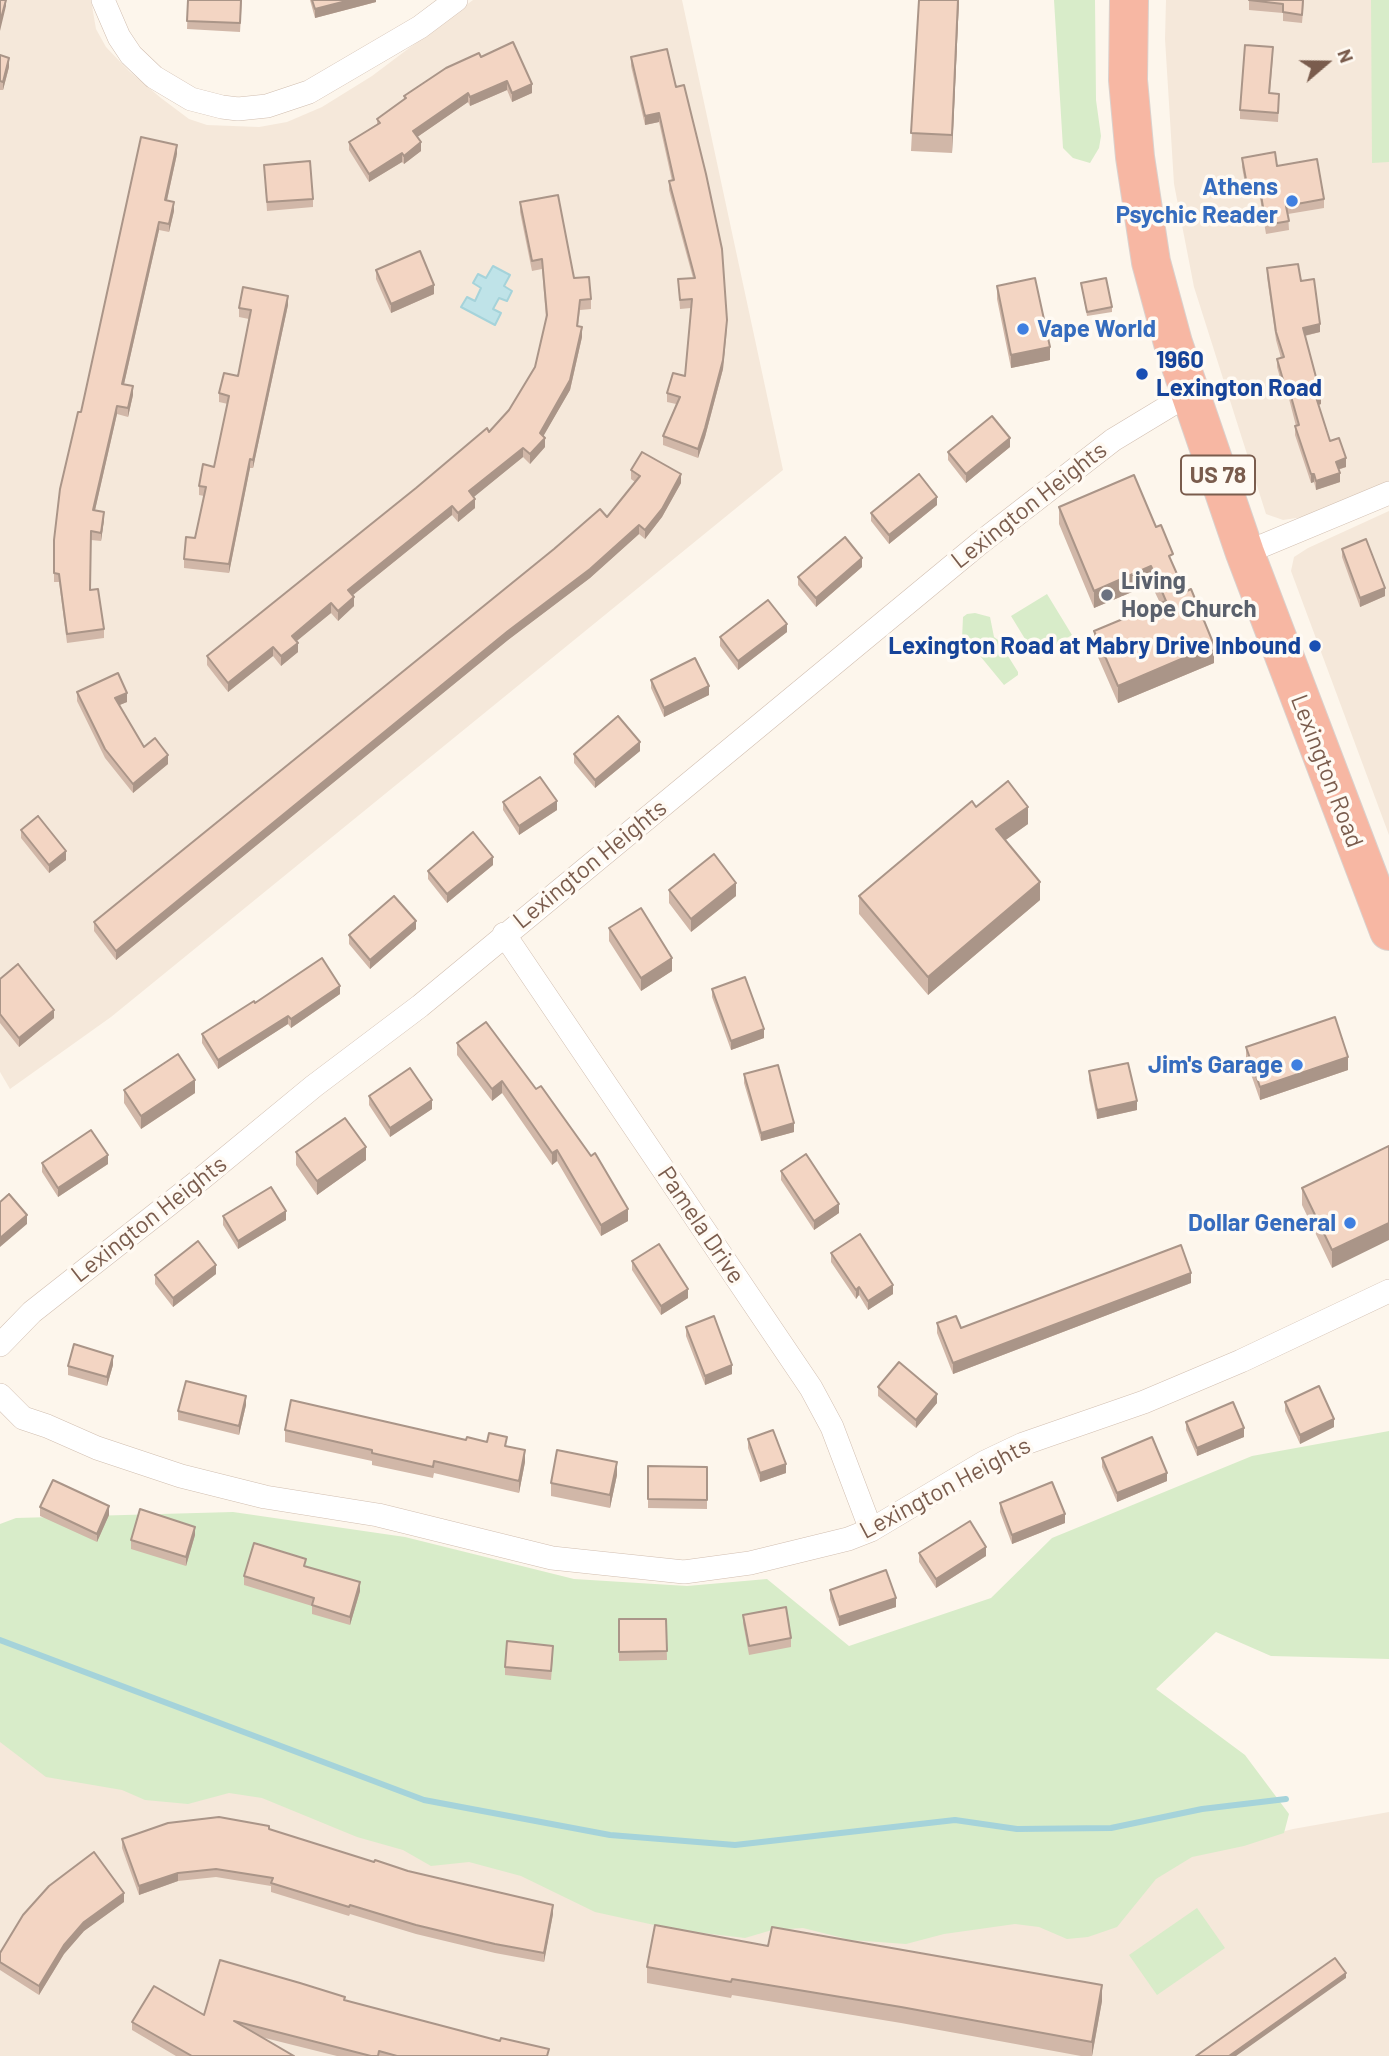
<!DOCTYPE html>
<html>
<head>
<meta charset="utf-8">
<style>
  body { margin:0 }
  #map { position:relative; width:1389px; height:2056px; overflow:hidden; background:#fdf6ec; font-family:Barlow,sans-serif }
  canvas { display:block }
  .north { position:absolute; left:1291px; top:28px; width:70px; height:70px; -webkit-text-stroke:5px #fffaf3; paint-order:stroke; rotate:70deg; font-size:19px; font-weight:700; line-height:28px; text-align:center; color:#7a5c4d }
  .north::after { content:''; display:block; margin:auto; width:24px; height:32px; background:#7a5c4d; clip-path:polygon(50% 0,100% 100%,50% 72%,0 100%) }
</style>
</head>
<body>
<div id="map">
<canvas width="1389" height="2056"></canvas>
<div class="north">N</div>
</div>
<script>
const ctx = document.querySelector('canvas').getContext('2d');
ctx.lineJoin = 'round';
function fillPath(path, color) { ctx.fillStyle = color; ctx.fill(path, 'evenodd'); }
const toPath = rows => new Path2D(rows.map(r => 'M' + r).join(''));
function stroke(path, color, width, dash) { ctx.strokeStyle = color; ctx.lineWidth = width; ctx.lineCap = dash ? 'butt' : 'round'; ctx.setLineDash(dash || []); ctx.stroke(path); }
function drawText(font, color, halo, rows, align = 'center') {
  ctx.font = font + ' Barlow,sans-serif'; ctx.lineWidth = 7; ctx.setLineDash([]); ctx.textBaseline = 'middle'; ctx.strokeStyle = halo; ctx.fillStyle = color; for (const [text, x, y, turn = 0] of rows) {
    ctx.save(); ctx.translate(x, y); ctx.rotate((+turn || 0) * Math.PI / 180); ctx.textAlign = isNaN(turn) ? turn : align; if (halo) ctx.strokeText(text, 0, 0); ctx.fillText(text, 0, 0); ctx.restore();
  }
}
fillPath(toPath([
  [0,0,91,0,96,29,106,47,129,71,161,98,189,119,207,125,259,127,287,122,322,107,372,76,473,0,682,0,783,470,111,1017,10,1089,0,1072],
  [1166,0,1389,0,1389,483,1303,517,1283,520,1266,514,1194,287,1174,184,1165,39],
  [1389,511,1389,835,1291,571,1294,557,1308,548],
  [0,1645,948,1916,1293,1829,1389,1812,1389,2056,0,2056]
]), '#f5e8da');
fillPath(toPath([
  [1054,0,1095,0,1096,100,1101,136,1099,148,1090,163,1073,158,1063,148],
  [1371,0,1389,0,1389,162,1372,163],
  [1047,594,1072,635,1036,657,1011,616],
  [975,613,990,617,994,637,998,640,1018,672,1018,675,1004,685,976,651,962,639,963,617,967,614],
  [1389,1431,1389,1659,1271,1656,1216,1632,1156,1689,1245,1755,1289,1814,1284,1833,1244,1846,1192,1857,1156,1879,1117,1927,1088,1937,1067,1939,1039,1927,1015,1924,944,1934,906,1944,851,1940,803,1928,772,1930,745,1938,677,1930,595,1912,521,1876,469,1862,431,1866,403,1850,357,1837,262,1798,229,1793,188,1804,145,1800,122,1790,46,1777,0,1742,0,1524,16,1518,233,1512,405,1537,574,1579,687,1586,767,1579,849,1646,991,1598,1052,1538,1252,1456],
  [1197,1908,1225,1948,1157,1995,1129,1955]
]), '#d8ecc9');
const water = toPath([
  [493,266,510,275,504,286,512,291,507,301,499,298,493,309,501,313,495,325,461,307,467,297,475,301,481,288,473,283,478,274,486,278,493,266]
]);
fillPath(water, '#bfe3e8');
stroke(water, '#a5d3da', 2);
stroke(toPath([
  [0,1640,424,1800,610,1835,735,1845,955,1820,1017,1829,1111,1828,1202,1809,1286,1799]
]), '#a5d3da', 6);
const street = toPath([
  [103,0,119,37,131,55,154,77,191,99,222,107,238,109,267,106,309,92,420,27,456,0],
  [1245,553,1389,493],
  [504,934,811,1388,832,1427,871,1530],
  [0,1345,32,1312,201,1179,314,1086,420,1006,980,543,1113,440,1189,394],
  [0,1395,23,1418,47,1426,97,1448,181,1476,265,1497,378,1515,552,1558,684,1572,750,1563,848,1539,871,1530,985,1462,1023,1444,1144,1402,1241,1361,1389,1291]
]);
const highway = toPath([
  [1129,0,1128,80,1135,157,1151,262,1173,343,1245,553,1389,931]
]);
stroke(street, '#d1beb0', 24);
stroke(highway, '#dad1cd', 40);
stroke(street, '#fff', 23);
stroke(highway, '#f7b7a3', 38);
fillPath(toPath([
  [188,0,242,0,240,32,187,29],
  [310,0,376,0,376,2,315,18],
  [919,0,959,0,952,153,911,151],
  [1249,0,1304,0,1302,23,1283,21,1283,13,1249,10],
  [667,49,727,329,723,369,705,437,698,458,663,445,663,436,676,404,667,402,667,393,685,376,691,308,680,309,678,279,693,278,669,190,669,181,672,181,659,122,645,125,631,66,631,57],
  [0,55,9,67,3,90,0,90],
  [1273,56,1270,93,1279,102,1278,122,1240,119,1240,110],
  [481,57,532,93,512,102,507,90,470,106,468,102,417,137,421,151,404,164,402,162,369,182,349,150,349,142,377,124,377,119,404,99,404,96],
  [177,154,167,200,174,211,169,232,159,230,124,384,133,395,128,417,117,414,95,510,104,520,101,541,91,540,90,590,104,629,104,638,67,643,59,582,54,582,54,540,81,412],
  [1242,158,1277,166,1324,199,1324,208,1288,214,1289,230,1266,234,1259,192,1247,194,1242,167],
  [264,165,313,199,313,207,267,211],
  [520,202,574,278,591,299,591,309,580,310,578,326,582,337,570,390,543,436,545,447,530,464,523,457,473,497,475,508,458,522,452,515,353,595,354,606,338,621,331,613,296,641,298,652,281,666,273,656,228,692,207,665,207,656,489,432,509,410,535,367,546,318,542,269,532,271,520,212],
  [1267,268,1301,281,1320,332,1305,336,1321,404,1318,405,1330,441,1346,467,1338,470,1340,482,1316,490,1314,482,1311,483,1295,435,1295,426,1296,426,1287,391,1284,392,1277,367,1277,359,1281,358,1276,340,1267,277],
  [376,270,434,294,391,313,376,279],
  [1081,283,1112,307,1112,312,1087,316],
  [997,286,1050,360,1011,368,997,299],
  [288,305,253,468,250,468,229,573,184,568,184,559,195,538,204,496,199,495,199,486,214,467,228,404,219,402,219,393,238,376,249,319,239,317,239,308],
  [1010,447,966,483,948,460,948,452],
  [631,470,681,483,662,517,645,539,639,534,590,578,508,640,116,960,94,931,94,922,607,517,635,482,631,479],
  [937,505,889,544,871,521,871,513],
  [1059,507,1156,527,1173,565,1214,663,1118,703,1094,648,1094,631,1160,603,1151,584,1094,608,1059,524],
  [1342,549,1385,596,1360,607,1342,557],
  [862,567,816,607,798,585,798,577],
  [787,632,738,670,720,646,720,637],
  [651,680,709,695,664,717,651,688],
  [77,692,127,702,119,705,144,747,168,764,133,793,105,758,77,701],
  [640,751,595,788,574,763,574,754],
  [503,802,557,810,519,835,503,810],
  [976,807,1028,824,1005,840,1040,900,928,995,859,914,859,896],
  [21,830,66,860,49,873,21,838],
  [493,865,447,903,428,879,428,871],
  [669,890,736,896,691,932,669,903],
  [609,928,672,971,641,991,609,941],
  [416,929,370,969,349,944,349,935],
  [0,979,54,1018,19,1047,0,1023],
  [712,989,764,1038,731,1050,712,997],
  [340,994,291,1028,288,1024,218,1069,202,1043,202,1034,255,1003],
  [486,1022,628,1221,601,1236,557,1161,552,1165,502,1093,492,1101,457,1055,457,1043],
  [1246,1047,1348,1070,1260,1100,1246,1060],
  [1089,1071,1137,1110,1097,1119,1089,1080],
  [744,1074,794,1132,761,1141,744,1083],
  [124,1090,195,1093,141,1129,124,1103],
  [369,1096,432,1109,390,1137,369,1105],
  [1389,1146,1332,1268,1302,1205,1302,1188],
  [296,1152,366,1160,317,1195,296,1165],
  [42,1163,108,1164,58,1197,42,1172],
  [781,1171,839,1213,814,1230,781,1180],
  [223,1216,286,1220,238,1249,223,1225],
  [831,1253,893,1294,868,1310,859,1295,856,1299,831,1262],
  [632,1261,688,1298,661,1315,632,1270],
  [216,1274,173,1307,155,1284,155,1275],
  [1191,1283,953,1374,937,1333,937,1323,961,1328],
  [686,1327,732,1374,705,1385,686,1336],
  [113,1365,107,1386,68,1375,68,1366],
  [878,1387,937,1403,916,1428,878,1396],
  [1285,1402,1334,1427,1300,1444,1285,1411],
  [246,1405,239,1435,178,1420,178,1411],
  [1186,1422,1244,1437,1197,1456,1186,1430],
  [285,1430,466,1440,507,1446,525,1462,519,1493,434,1473,433,1478,372,1465,372,1461,285,1442],
  [748,1439,786,1473,760,1482,748,1448],
  [1102,1458,1167,1481,1117,1502,1102,1467],
  [648,1466,707,1467,707,1509,648,1508],
  [617,1475,610,1508,551,1496,551,1483],
  [1000,1503,1065,1523,1012,1544,1000,1512],
  [40,1507,109,1515,97,1542,40,1516],
  [195,1535,186,1566,131,1549,131,1540],
  [919,1553,986,1556,936,1588,919,1562],
  [306,1566,360,1591,350,1625,312,1614,312,1606,244,1585,244,1576],
  [830,1590,896,1607,839,1626,830,1599],
  [743,1615,791,1638,791,1647,749,1655,743,1623],
  [619,1619,666,1619,667,1660,619,1661],
  [553,1655,551,1680,505,1675,505,1667],
  [269,1829,374,1862,553,1914,544,1962,495,1953,416,1934,350,1914,349,1916,271,1892,271,1886,216,1877,178,1881,139,1895,122,1848,122,1839],
  [124,1902,84,1931,64,1954,39,1995,0,1970,0,1953],
  [768,1946,1102,2001,1092,2056,1081,2056,901,2023,732,1995,731,1998,647,1983,647,1967],
  [345,2000,549,2056,337,2056,261,2037,294,2056,176,2056,132,2030,132,2022]
]), '#d1b7a8');
fillPath(toPath([
  [6,0,6,6,0,31,0,22],
  [350,0,376,0,376,2,315,18,315,9],
  [958,0,959,0,952,153,952,135],
  [9,58,9,67,3,90,3,82],
  [507,81,507,90,470,106,470,97],
  [532,84,532,93,512,102,512,93],
  [468,93,468,102,413,140,413,131],
  [659,113,659,122,645,125,645,116],
  [421,142,421,151,404,164,404,156],
  [177,145,177,154,165,209,165,200],
  [402,153,402,162,369,182,369,174],
  [174,202,174,211,169,232,169,224],
  [159,222,159,230,122,393,122,384],
  [434,285,434,294,391,313,391,304],
  [288,296,288,305,253,468,253,460],
  [727,320,723,369,705,437,698,458,698,449],
  [1320,324,1320,332,1303,336,1303,328],
  [582,327,582,337,570,390,540,442,540,433],
  [1050,347,1050,360,1011,368,1011,355],
  [1287,382,1287,391,1284,392,1284,383],
  [133,386,133,395,128,417,128,408],
  [1321,396,1321,404,1316,406,1316,397],
  [117,406,117,414,93,519,93,510],
  [545,438,545,447,530,464,530,454],
  [1010,438,1010,447,966,483,966,474],
  [523,448,523,457,469,501,469,491],
  [1346,458,1346,467,1336,470,1336,462],
  [250,459,250,468,229,573,229,564],
  [1340,473,1340,482,1316,490,1316,481],
  [681,474,681,483,662,517,645,539,645,530],
  [1311,474,1314,474,1314,482,1311,483],
  [937,497,937,505,889,544,889,535],
  [475,499,475,508,458,522,458,513],
  [452,506,452,515,348,599,348,590],
  [104,512,104,520,101,541,101,533],
  [639,525,639,534,590,578,508,640,116,960,116,951],
  [862,558,862,567,816,607,816,598],
  [1151,566,1151,584,1094,608,1094,591],
  [1385,588,1385,596,1360,607,1360,598],
  [354,597,354,606,338,621,338,611],
  [331,603,331,613,292,645,292,636],
  [787,624,787,632,738,670,738,661],
  [298,643,298,652,281,666,281,656],
  [1214,645,1214,663,1118,703,1118,686],
  [273,647,273,656,228,692,228,683],
  [709,686,709,695,664,717,664,708],
  [127,693,127,702,115,707,115,698],
  [640,742,640,751,595,788,595,780],
  [168,755,168,764,133,793,133,784],
  [557,801,557,810,519,835,519,826],
  [1028,807,1028,824,996,847,996,829],
  [66,851,66,860,49,873,49,865],
  [493,857,493,865,447,903,447,894],
  [1040,882,1040,900,928,995,928,977],
  [736,883,736,896,691,932,691,919],
  [416,921,416,929,370,969,370,960],
  [672,958,672,971,641,991,641,978],
  [340,986,340,994,291,1028,291,1019],
  [54,1010,54,1018,19,1047,19,1038],
  [288,1016,288,1024,218,1069,218,1060],
  [764,1029,764,1038,731,1050,731,1041],
  [1348,1057,1348,1070,1260,1100,1260,1087],
  [195,1080,195,1093,141,1129,141,1116],
  [502,1081,502,1093,492,1101,492,1089],
  [432,1100,432,1109,390,1137,390,1128],
  [1137,1101,1137,1110,1097,1119,1097,1110],
  [794,1123,794,1132,761,1141,761,1133],
  [366,1147,366,1160,317,1195,317,1181],
  [557,1150,557,1161,552,1165,552,1153],
  [108,1155,108,1164,58,1197,58,1188],
  [839,1204,839,1213,814,1230,814,1221],
  [628,1209,628,1221,601,1236,601,1225],
  [286,1211,286,1220,238,1249,238,1241],
  [27,1215,27,1224,0,1247,0,1238],
  [1389,1223,1389,1240,1332,1268,1332,1250],
  [216,1265,216,1274,173,1307,173,1298],
  [1191,1273,1191,1283,953,1374,953,1363],
  [893,1285,893,1294,868,1310,868,1301],
  [859,1287,859,1295,856,1299,856,1290],
  [688,1289,688,1298,661,1315,661,1306],
  [113,1356,113,1365,107,1386,107,1377],
  [732,1365,732,1374,705,1385,705,1376],
  [937,1394,937,1403,916,1428,916,1420],
  [246,1396,246,1405,239,1435,239,1426],
  [1334,1419,1334,1427,1300,1444,1300,1435],
  [1244,1428,1244,1437,1197,1456,1197,1448],
  [525,1450,525,1462,519,1493,519,1481],
  [617,1462,617,1475,610,1508,610,1495],
  [786,1464,786,1473,760,1482,760,1473],
  [1167,1473,1167,1481,1117,1502,1117,1493],
  [109,1506,109,1515,97,1542,97,1534],
  [1065,1514,1065,1523,1012,1544,1012,1535],
  [195,1527,195,1535,186,1566,186,1557],
  [986,1547,986,1556,936,1588,936,1579],
  [360,1582,360,1591,350,1625,350,1617],
  [896,1598,896,1607,839,1626,839,1617],
  [178,1873,178,1881,139,1895,139,1886],
  [124,1893,124,1902,84,1931,64,1954,39,1995,39,1986,64,1945,84,1922],
  [553,1905,553,1914,544,1962,544,1953],
  [1346,1973,1346,1978,1236,2056,1229,2056],
  [1102,1985,1102,2001,1092,2056,1092,2042]
]), '#aa9588');
const building = toPath([
  [0,0,6,0,0,22,0,0],
  [188,0,241,0,240,23,187,21,188,0],
  [312,0,350,0,315,9,312,0],
  [919,0,958,0,952,135,911,133,919,0],
  [1249,0,1303,0,1302,15,1283,12,1283,4,1249,0],
  [513,42,532,84,512,93,507,81,470,97,468,93,413,131,421,142,404,156,402,153,369,174,349,142,380,123,377,119,406,98,404,96,446,68,479,53,481,57,513,42],
  [1245,45,1273,47,1269,93,1279,94,1278,113,1240,110,1245,45],
  [667,49,676,87,684,85,706,174,722,249,727,320,723,360,705,428,698,449,663,436,680,397,667,393,673,373,685,376,692,299,680,300,678,279,695,278,669,181,674,180,659,113,645,116,631,57,667,49],
  [0,55,9,58,3,82,0,81,0,55],
  [141,137,177,145,165,200,174,202,169,224,159,222,122,384,133,386,128,408,117,406,93,510,104,512,101,533,91,531,90,590,98,589,104,629,67,634,59,574,54,573,54,540,60,489,78,412,81,412,141,137],
  [1275,152,1277,166,1317,159,1324,199,1286,206,1289,221,1266,225,1259,183,1247,185,1242,158,1275,152],
  [310,161,313,199,267,202,264,165,310,161],
  [558,195,574,278,589,277,591,299,580,300,577,326,582,327,570,380,540,433,545,438,530,454,523,448,469,491,475,499,458,513,452,506,348,590,354,597,338,611,331,603,292,636,298,643,281,656,273,647,228,683,207,656,416,488,487,428,489,432,509,410,535,367,547,315,542,259,532,261,520,202,558,195],
  [420,251,434,285,391,304,376,270,420,251],
  [1298,264,1301,281,1314,279,1320,324,1303,328,1321,396,1316,397,1330,441,1339,438,1346,458,1336,462,1340,473,1316,481,1314,474,1311,474,1295,426,1299,425,1287,382,1284,383,1277,359,1284,357,1276,332,1267,268,1298,264],
  [1035,278,1050,347,1011,355,997,286,1035,278],
  [1106,278,1112,307,1087,312,1081,283,1106,278],
  [243,287,288,296,253,460,250,459,229,564,184,559,186,537,195,538,206,487,199,486,203,464,214,467,229,396,219,393,224,373,238,376,251,310,239,308,243,287],
  [992,416,1010,438,966,474,948,452,992,416],
  [642,452,681,474,662,509,645,530,639,525,590,569,508,631,116,951,94,922,554,549,600,509,607,517,640,476,631,470,642,452],
  [919,474,937,497,889,535,871,513,919,474],
  [1134,475,1156,527,1161,525,1173,554,1169,556,1185,592,1191,589,1214,645,1118,686,1094,631,1166,601,1151,566,1094,591,1059,507,1134,475],
  [845,537,862,558,816,598,798,577,845,537],
  [1366,539,1385,588,1360,598,1342,549,1366,539],
  [768,600,787,624,738,661,720,637,768,600],
  [695,658,709,686,664,708,651,680,695,658],
  [118,673,127,693,115,698,144,747,155,738,168,755,133,784,105,749,77,692,118,673],
  [618,716,640,742,595,780,574,754,618,716],
  [540,777,557,801,519,826,503,802,540,777],
  [1008,781,1028,807,996,829,1040,882,928,977,859,896,972,801,976,807,1008,781],
  [38,816,66,851,49,865,21,830,38,816],
  [473,832,493,857,447,894,428,871,473,832],
  [714,854,736,883,691,919,669,890,714,854],
  [394,896,416,921,370,960,349,935,394,896],
  [641,908,672,958,641,978,609,928,641,908],
  [322,958,340,986,291,1019,288,1016,218,1060,202,1034,254,1001,255,1003,322,958],
  [18,964,54,1010,19,1038,0,1014,0,979,18,964],
  [745,977,764,1029,731,1041,712,989,745,977],
  [1335,1017,1348,1057,1260,1087,1246,1047,1335,1017],
  [486,1022,536,1089,541,1086,591,1156,595,1153,628,1209,601,1225,557,1150,552,1153,502,1081,492,1089,457,1043,486,1022],
  [178,1054,195,1080,141,1116,124,1090,178,1054],
  [1128,1063,1137,1101,1097,1110,1089,1071,1128,1063],
  [778,1065,794,1123,761,1133,744,1074,778,1065],
  [410,1068,432,1100,390,1128,369,1096,410,1068],
  [345,1118,366,1147,317,1181,296,1152,345,1118],
  [91,1130,108,1155,58,1188,42,1163,91,1130],
  [1389,1146,1389,1223,1332,1250,1302,1188,1389,1146],
  [806,1154,839,1204,814,1221,781,1171,806,1154],
  [271,1187,286,1211,238,1241,223,1216,271,1187],
  [9,1194,27,1215,0,1238,0,1202,9,1194],
  [860,1234,893,1285,868,1301,859,1287,856,1290,831,1253,860,1234],
  [198,1241,216,1265,173,1298,155,1275,198,1241],
  [659,1244,688,1289,661,1306,632,1261,659,1244],
  [1181,1245,1191,1273,953,1363,937,1323,956,1316,961,1328,1181,1245],
  [714,1316,732,1365,705,1376,686,1327,714,1316],
  [74,1344,113,1356,107,1377,68,1366,74,1344],
  [899,1362,937,1394,916,1420,878,1387,899,1362],
  [186,1381,246,1396,239,1426,178,1411,186,1381],
  [1319,1386,1334,1419,1300,1435,1285,1402,1319,1386],
  [291,1400,466,1440,467,1437,487,1442,489,1433,507,1437,505,1446,525,1450,519,1481,434,1461,433,1467,372,1453,372,1450,285,1430,291,1400],
  [1233,1402,1244,1428,1197,1448,1186,1422,1233,1402],
  [773,1430,786,1464,760,1473,748,1439,773,1430],
  [1152,1437,1167,1473,1117,1493,1102,1458,1152,1437],
  [557,1450,617,1462,610,1495,551,1483,557,1450],
  [648,1466,707,1467,707,1500,648,1499,648,1466],
  [53,1480,109,1506,97,1534,40,1507,53,1480],
  [1052,1482,1065,1514,1012,1535,1000,1503,1052,1482],
  [140,1509,195,1527,186,1557,131,1540,140,1509],
  [970,1521,986,1547,936,1579,919,1553,970,1521],
  [254,1543,306,1559,304,1566,360,1582,350,1617,312,1605,314,1598,244,1576,254,1543],
  [886,1570,896,1598,839,1617,830,1590,886,1570],
  [786,1607,791,1638,749,1646,743,1615,786,1607],
  [619,1619,666,1619,667,1651,619,1652,619,1619],
  [507,1641,553,1646,551,1671,505,1667,507,1641],
  [219,1817,269,1826,269,1829,374,1862,375,1860,408,1871,553,1905,544,1953,495,1944,416,1925,350,1905,349,1907,271,1883,273,1878,216,1869,178,1873,139,1886,122,1839,168,1823,219,1817],
  [94,1852,124,1893,84,1922,64,1945,39,1986,0,1962,0,1953,23,1915,49,1886,94,1852],
  [655,1925,768,1946,772,1927,1102,1985,1092,2042,901,2007,732,1979,731,1982,647,1967,655,1925],
  [1335,1958,1346,1973,1229,2056,1196,2056,1335,1958],
  [220,1960,300,1983,345,1997,344,2000,500,2041,501,2038,549,2049,547,2056,397,2056,379,2051,378,2056,371,2056,234,2021,294,2056,192,2056,132,2022,154,1986,204,2015,220,1960]
]);
fillPath(building, '#f3d5c3');
stroke(building, '#aa9588', 2);
for (const [x, y, r, color] of [
  [1292,201,7,"#3f7fe0"],
  [1023,329,7,"#3f7fe0"],
  [1142,374,7,"#1a4fb4"],
  [1107,595,7,"#6b7280"],
  [1315,646,7,"#1a4fb4"],
  [1297,1065,7,"#3f7fe0"],
  [1350,1223,7,"#3f7fe0"]
]) { const dot = new Path2D(); dot.arc(x, y, r, 0, 2 * Math.PI); ctx.fillStyle = color; ctx.fill(dot); stroke(dot, '#fffaf3', 2.5); }
for (const [x, y, w] of [
  [1218,475,74]
]) { const box = new Path2D(); box.roundRect(x - w / 2, y - 19.5, w, 39, 5); ctx.fillStyle = '#fffaf3'; ctx.fill(box); stroke(box, '#7a5c4d', 2); }
drawText('bold 23px', '#7a5c4d', null, [
  ["US 78",1218,475]
]);
drawText('bold 24px', '#366cbe', '#fffaf3', [
  ["Athens",1278,187],
  ["Psychic Reader",1278,215],
  ["Vape World",1037,329,"left"],
  ["Jim's Garage",1283,1065],
  ["Dollar General",1336,1223]
], 'right');
drawText('bold 24px', '#164399', '#fffaf3', [
  ["1960",1156,360],
  ["Lexington Road",1156,388],
  ["Lexington Road at Mabry Drive Inbound",1301,646,"right"]
], 'left');
drawText('24px', '#7a5c4d', '#fffaf3', [
  ["Lexington Heights",1029,505,-38],
  ["Lexington Road",1327,771,69],
  ["Lexington Heights",590,864,-39],
  ["Lexington Heights",149,1219,-38],
  ["Pamela Drive",701,1225,56],
  ["Lexington Heights",945,1488,-28]
]);
drawText('bold 24px', '#5b616d', '#fffaf3', [
  ["Living",1121,581],
  ["Hope Church",1121,609]
], 'left');
</script>
</body>
</html>
